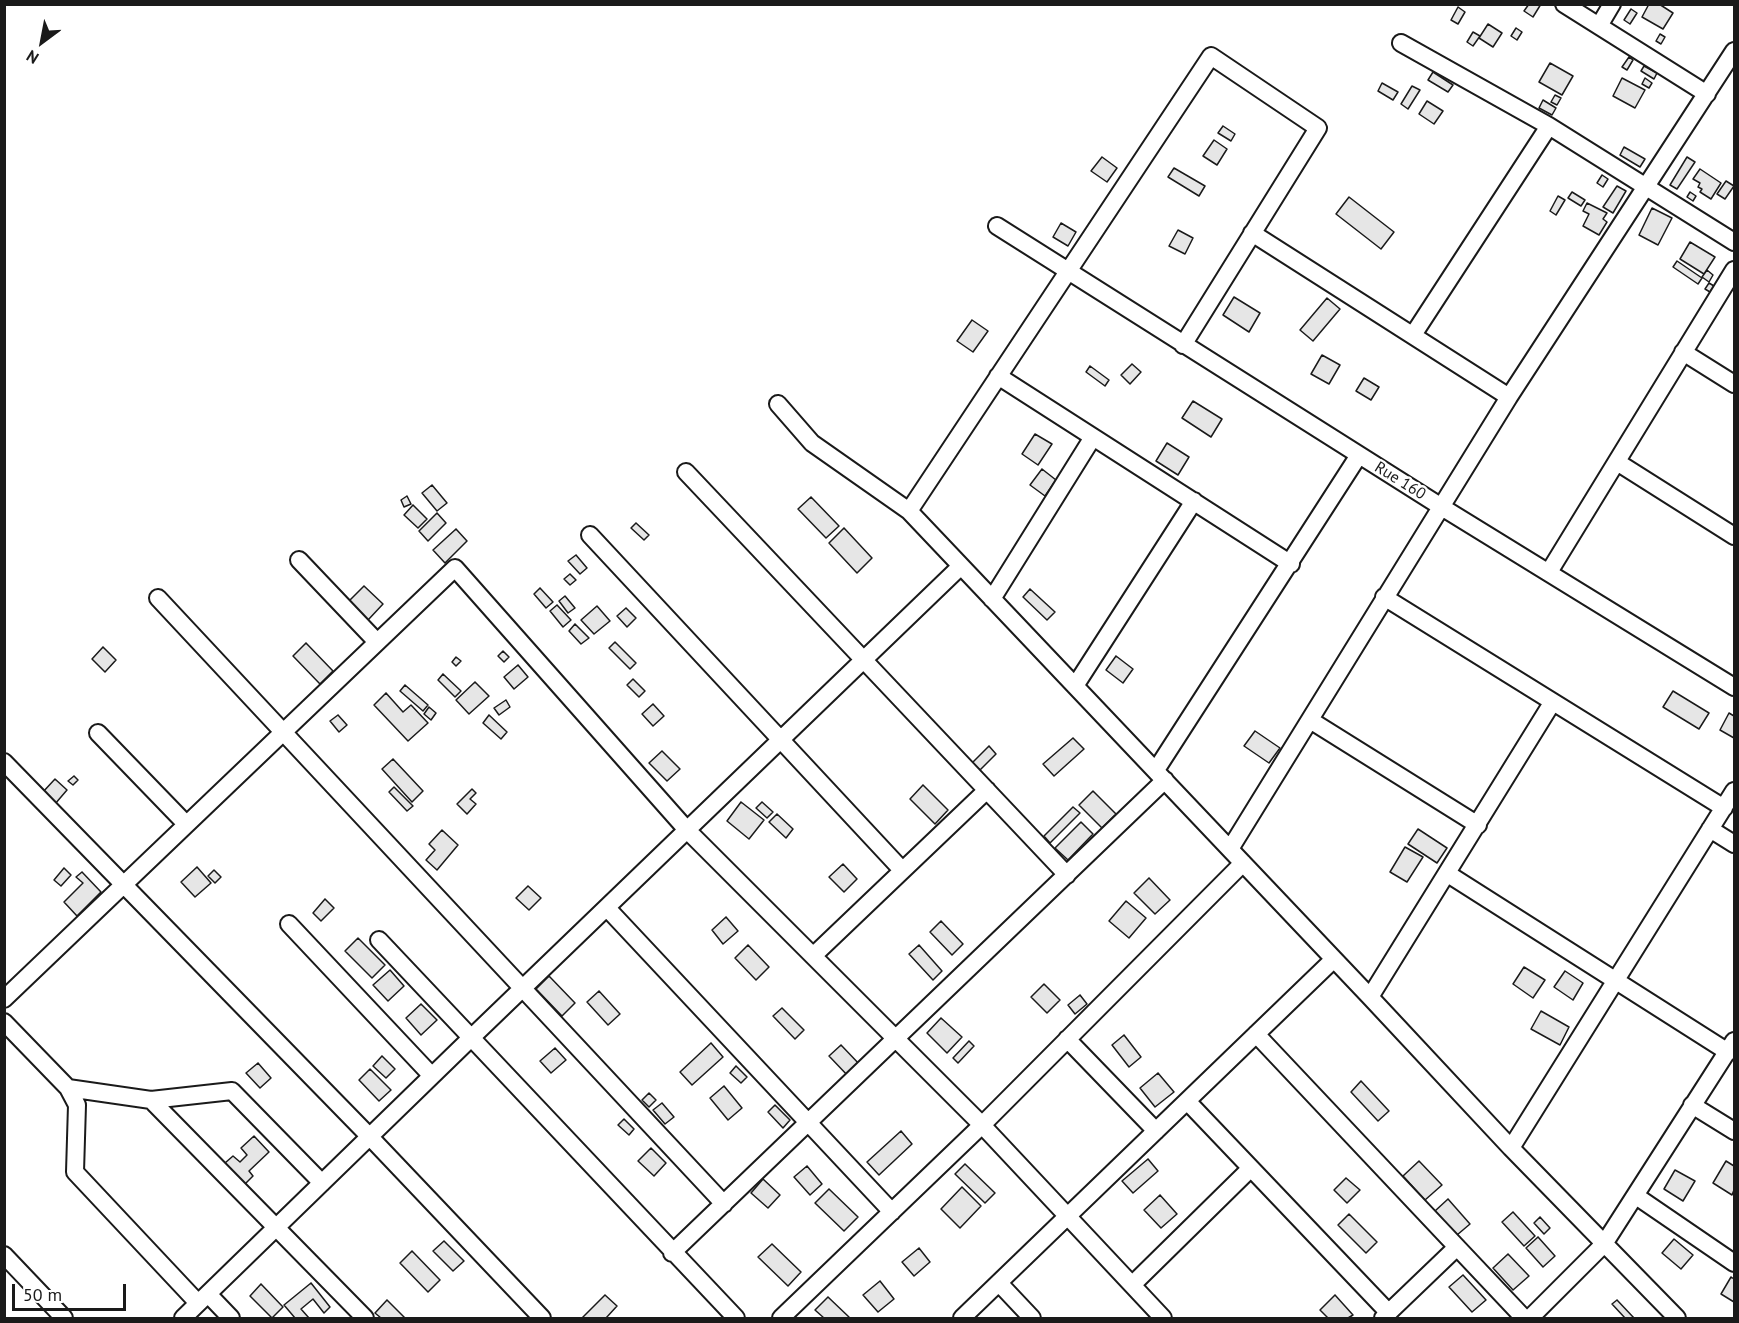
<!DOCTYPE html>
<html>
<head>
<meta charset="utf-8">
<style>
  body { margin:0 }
  #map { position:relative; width:1739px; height:1323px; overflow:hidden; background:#fff; font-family:"PT Sans",sans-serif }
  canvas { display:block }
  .frame { position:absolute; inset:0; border:6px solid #1a1a1a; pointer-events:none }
  .north { position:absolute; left:12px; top:12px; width:60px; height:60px; -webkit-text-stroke:4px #fff; paint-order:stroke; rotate:212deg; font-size:16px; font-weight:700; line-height:24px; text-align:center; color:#1a1a1a }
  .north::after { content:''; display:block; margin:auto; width:21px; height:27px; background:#1a1a1a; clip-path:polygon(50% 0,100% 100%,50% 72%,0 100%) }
  .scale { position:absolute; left:12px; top:1284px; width:114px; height:27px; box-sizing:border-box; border:3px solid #1a1a1a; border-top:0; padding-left:8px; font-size:18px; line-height:21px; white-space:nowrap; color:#1a1a1a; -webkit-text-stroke:4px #fff; paint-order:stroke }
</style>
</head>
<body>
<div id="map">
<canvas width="1739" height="1323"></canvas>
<div class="frame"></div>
<div class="north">N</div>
<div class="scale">50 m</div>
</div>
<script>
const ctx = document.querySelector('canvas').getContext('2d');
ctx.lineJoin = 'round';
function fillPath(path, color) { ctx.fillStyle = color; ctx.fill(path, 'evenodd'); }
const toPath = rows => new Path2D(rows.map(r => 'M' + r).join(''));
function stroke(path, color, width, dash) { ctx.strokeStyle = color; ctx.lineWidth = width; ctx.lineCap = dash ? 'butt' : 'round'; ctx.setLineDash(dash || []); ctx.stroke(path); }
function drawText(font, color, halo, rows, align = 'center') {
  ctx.font = font + ' "PT Sans",sans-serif'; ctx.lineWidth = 4.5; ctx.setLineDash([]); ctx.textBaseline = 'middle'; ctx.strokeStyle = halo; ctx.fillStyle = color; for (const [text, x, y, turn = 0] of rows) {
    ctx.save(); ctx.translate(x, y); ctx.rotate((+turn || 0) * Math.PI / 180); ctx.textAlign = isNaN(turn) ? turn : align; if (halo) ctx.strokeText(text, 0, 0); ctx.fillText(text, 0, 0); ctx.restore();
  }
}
const building = toPath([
  [1529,4,1541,4,1533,17,1524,11,1529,4],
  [1649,4,1659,4,1673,13,1663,29,1642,17,1649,4],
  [1458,7,1465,12,1458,24,1451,20,1458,7],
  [1631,9,1637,13,1630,24,1624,20,1631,9],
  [1488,24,1502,33,1493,47,1479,38,1488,24],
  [1516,28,1522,32,1517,40,1511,36,1516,28],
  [1473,32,1480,36,1473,46,1467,42,1473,32],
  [1660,34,1665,37,1661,44,1656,41,1660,34],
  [1629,57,1633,60,1627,70,1622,67,1629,57],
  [1550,63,1573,76,1562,95,1539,82,1550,63],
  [1644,66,1657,73,1654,79,1641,71,1644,66],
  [1433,72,1453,85,1448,92,1428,80,1433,72],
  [1622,78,1645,90,1635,108,1613,96,1622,78],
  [1645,78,1652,83,1649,88,1642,84,1645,78],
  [1382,83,1398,92,1393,100,1378,91,1382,83],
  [1412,86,1420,90,1408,109,1401,104,1412,86],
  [1555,95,1561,98,1557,105,1551,102,1555,95],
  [1543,100,1556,108,1552,115,1539,108,1543,100],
  [1427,101,1443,111,1434,124,1419,114,1427,101],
  [1223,126,1235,134,1231,141,1218,133,1223,126],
  [1214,140,1227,149,1217,165,1203,156,1214,140],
  [1624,147,1645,159,1640,167,1620,155,1624,147],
  [1102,157,1117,168,1107,182,1091,171,1102,157],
  [1687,157,1695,162,1677,189,1670,185,1687,157],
  [1174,168,1205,186,1199,196,1168,177,1174,168],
  [1700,169,1721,183,1711,199,1700,192,1702,189,1698,187,1700,183,1693,179,1700,169],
  [1602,175,1608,179,1603,187,1597,183,1602,175],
  [1726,181,1734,186,1725,199,1717,194,1726,181],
  [1617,186,1626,191,1613,213,1603,207,1617,186],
  [1572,192,1585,200,1581,206,1568,198,1572,192],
  [1690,192,1696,196,1693,201,1687,197,1690,192],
  [1558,196,1565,200,1556,215,1550,211,1558,196],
  [1349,197,1394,232,1381,249,1336,214,1349,197],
  [1587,203,1607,213,1603,219,1607,222,1599,235,1583,226,1589,214,1583,211,1587,203],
  [1652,208,1672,218,1658,245,1639,235,1652,208],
  [1061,223,1076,232,1068,246,1053,237,1061,223],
  [1178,230,1193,238,1185,254,1169,246,1178,230],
  [1690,242,1715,257,1704,274,1680,259,1690,242],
  [1677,261,1702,278,1698,284,1673,267,1677,261],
  [1707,270,1713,275,1709,282,1702,277,1707,270],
  [1709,283,1714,286,1710,292,1705,289,1709,283],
  [1234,297,1260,313,1249,332,1223,315,1234,297],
  [1327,298,1340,309,1313,341,1300,330,1327,298],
  [972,320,988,331,973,352,957,341,972,320],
  [1322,355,1340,365,1329,384,1311,374,1322,355],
  [1132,364,1141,372,1130,384,1121,375,1132,364],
  [1090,366,1109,380,1105,386,1086,372,1090,366],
  [1364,378,1379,387,1371,400,1356,391,1364,378],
  [1193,401,1222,419,1211,437,1182,418,1193,401],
  [1035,434,1052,444,1038,465,1022,454,1035,434],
  [1167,443,1189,457,1178,475,1156,461,1167,443],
  [1042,469,1056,480,1045,496,1030,485,1042,469],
  [432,485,447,503,437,511,422,493,432,485],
  [407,496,411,504,404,507,401,500,407,496],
  [811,497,839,526,826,538,798,509,811,497],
  [413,505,427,519,418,528,404,515,413,505],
  [437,513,446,523,428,541,419,531,437,513],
  [636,523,649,535,644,540,631,528,636,523],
  [844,528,872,558,857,573,829,543,844,528],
  [456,529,467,541,445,563,433,550,456,529],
  [576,555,587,568,580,574,568,561,576,555],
  [570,574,576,580,570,585,564,579,570,574],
  [364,586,383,604,368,620,349,601,364,586],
  [540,588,553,602,546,608,534,594,540,588],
  [1030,589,1055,612,1047,620,1023,597,1030,589],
  [565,596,575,608,568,613,559,601,565,596],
  [557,605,571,620,563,627,550,611,557,605],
  [597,606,610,621,594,634,581,620,597,606],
  [626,608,636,618,627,627,617,616,626,608],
  [575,624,589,638,581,644,569,631,575,624],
  [615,642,636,663,630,669,609,648,615,642],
  [306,643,333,671,320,684,293,656,306,643],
  [103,647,116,660,105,672,92,659,103,647],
  [503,651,509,657,504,662,498,656,503,651],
  [1116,656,1133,669,1123,683,1106,670,1116,656],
  [456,657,461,661,456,666,452,662,456,657],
  [518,665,528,677,514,689,504,677,518,665],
  [443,674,461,691,455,697,438,680,443,674],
  [633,679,645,691,639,697,627,685,633,679],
  [475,682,489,696,469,714,456,700,475,682],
  [405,685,428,705,423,711,400,691,405,685],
  [1673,691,1709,713,1699,729,1663,707,1673,691],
  [386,693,403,712,411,705,428,723,408,741,374,705,386,693],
  [506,700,510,707,499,715,494,708,506,700],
  [653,704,664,716,653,726,642,714,653,704],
  [429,707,436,713,431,720,424,714,429,707],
  [1729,713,1734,716,1734,738,1720,730,1729,713],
  [338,715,347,725,339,732,330,721,338,715],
  [489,715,507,732,501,739,483,723,489,715],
  [1255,731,1280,748,1269,763,1244,746,1255,731],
  [1073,738,1084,749,1054,776,1043,764,1073,738],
  [989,746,996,754,980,770,972,763,989,746],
  [662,751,680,769,667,781,649,763,662,751],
  [393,759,423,791,412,802,382,769,393,759],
  [74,776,78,780,73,785,68,781,74,776],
  [55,779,67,790,55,804,42,793,55,779],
  [923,785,948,810,935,824,910,799,923,785],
  [394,787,413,806,407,811,389,792,394,787],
  [472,789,476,793,470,799,476,804,467,814,457,804,472,789],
  [1093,791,1116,814,1102,828,1079,805,1093,791],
  [741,802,764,820,749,839,727,821,741,802],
  [762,802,773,812,767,818,756,808,762,802],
  [1073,807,1080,813,1050,843,1044,836,1073,807],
  [777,814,793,829,786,838,769,822,777,814],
  [1081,822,1093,834,1068,860,1055,848,1081,822],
  [1418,829,1447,848,1437,863,1408,844,1418,829],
  [442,830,458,845,437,870,426,860,435,850,429,844,442,830],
  [1405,847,1423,857,1407,882,1390,872,1405,847],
  [843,864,857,879,844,892,829,877,843,864],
  [197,867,211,883,195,897,181,882,197,867],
  [64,868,71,875,61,886,54,880,64,868],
  [214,870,221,877,215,883,208,876,214,870],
  [82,872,101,892,77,916,64,902,83,883,76,877,82,872],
  [1149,878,1170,900,1155,914,1134,893,1149,878],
  [528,886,541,898,529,910,516,898,528,886],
  [325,899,334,908,321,921,313,913,325,899],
  [1126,901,1146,918,1129,938,1109,921,1126,901],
  [726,917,738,931,723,944,712,930,726,917],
  [941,921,963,944,952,955,930,932,941,921],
  [358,938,385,965,372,978,345,951,358,938],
  [748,945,769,967,756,980,735,958,748,945],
  [919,945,942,971,933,980,909,954,919,945],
  [1524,967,1545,980,1533,998,1513,984,1524,967],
  [390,970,404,986,388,1001,373,985,390,970],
  [1565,971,1583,983,1573,1000,1554,987,1565,971],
  [549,976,575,1003,562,1016,536,989,549,976],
  [1044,984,1060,1000,1047,1013,1031,997,1044,984],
  [599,991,620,1014,608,1025,587,1002,599,991],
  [1080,995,1087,1004,1075,1014,1068,1005,1080,995],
  [421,1004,437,1020,421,1035,406,1018,421,1004],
  [782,1008,804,1030,795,1039,773,1016,782,1008],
  [1541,1011,1569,1027,1560,1045,1531,1029,1541,1011],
  [941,1018,962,1037,947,1053,927,1033,941,1018],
  [1124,1035,1141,1057,1129,1067,1112,1045,1124,1035],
  [969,1041,974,1046,958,1063,953,1058,969,1041],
  [711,1043,723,1057,692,1085,680,1072,711,1043],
  [841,1045,862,1067,850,1078,829,1056,841,1045],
  [555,1048,566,1060,551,1073,540,1061,555,1048],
  [382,1056,395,1069,386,1078,373,1066,382,1056],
  [258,1063,271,1078,260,1088,246,1073,258,1063],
  [736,1066,747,1077,741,1083,730,1073,736,1066],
  [370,1069,391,1090,379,1101,359,1080,370,1069],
  [1158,1073,1174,1092,1155,1107,1140,1088,1158,1073],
  [1361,1081,1389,1111,1378,1121,1351,1092,1361,1081],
  [724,1086,742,1108,728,1120,710,1098,724,1086],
  [649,1093,656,1100,649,1107,642,1100,649,1093],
  [662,1103,674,1117,665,1124,653,1110,662,1103],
  [775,1105,790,1120,783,1128,768,1112,775,1105],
  [624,1119,634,1129,629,1135,618,1125,624,1119],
  [901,1131,912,1144,879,1175,867,1162,901,1131],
  [254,1136,269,1152,249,1171,253,1176,245,1184,225,1163,233,1156,240,1162,247,1155,241,1148,254,1136],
  [651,1148,666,1163,654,1176,638,1161,651,1148],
  [1148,1159,1158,1171,1133,1193,1122,1181,1148,1159],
  [1419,1161,1442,1185,1425,1200,1403,1176,1419,1161],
  [1726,1161,1734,1166,1734,1190,1732,1195,1713,1183,1726,1161],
  [965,1164,995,1193,985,1203,955,1174,965,1164],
  [807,1166,822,1184,810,1195,794,1177,807,1166],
  [1675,1170,1695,1181,1683,1201,1664,1189,1675,1170],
  [1346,1178,1360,1190,1347,1203,1334,1190,1346,1178],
  [763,1179,780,1195,768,1208,751,1193,763,1179],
  [962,1187,981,1206,960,1228,941,1209,962,1187],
  [829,1189,858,1217,844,1231,815,1203,829,1189],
  [1160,1195,1177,1214,1161,1228,1144,1210,1160,1195],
  [1448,1199,1470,1224,1457,1235,1435,1211,1448,1199],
  [1513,1212,1535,1236,1524,1246,1502,1222,1513,1212],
  [1349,1214,1377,1242,1366,1253,1338,1225,1349,1214],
  [1540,1217,1550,1228,1544,1234,1534,1223,1540,1217],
  [1538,1237,1555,1256,1543,1267,1526,1248,1538,1237],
  [1674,1239,1693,1255,1681,1269,1662,1253,1674,1239],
  [444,1241,464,1261,453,1271,433,1251,444,1241],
  [772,1244,801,1272,788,1286,758,1257,772,1244],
  [919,1248,930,1262,914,1276,902,1262,919,1248],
  [412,1251,440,1280,428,1292,400,1263,412,1251],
  [1508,1254,1529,1276,1513,1290,1493,1268,1508,1254],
  [1463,1275,1486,1300,1472,1312,1449,1287,1463,1275],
  [1731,1277,1734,1279,1734,1302,1721,1294,1731,1277],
  [880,1281,894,1299,878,1312,863,1295,880,1281],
  [311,1283,330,1307,324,1313,313,1299,301,1309,309,1318,295,1318,284,1305,311,1283],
  [261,1284,283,1307,272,1318,250,1296,261,1284],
  [605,1295,617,1306,606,1318,582,1318,605,1295],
  [1335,1295,1353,1315,1348,1318,1328,1318,1320,1310,1335,1295],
  [828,1297,850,1318,824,1318,815,1310,828,1297],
  [387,1300,405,1318,381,1318,375,1313,387,1300],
  [1617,1300,1634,1318,1625,1318,1612,1304,1617,1300]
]);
fillPath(building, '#e6e6e6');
stroke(building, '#1a1a1a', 1.5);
const minor = toPath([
  [1564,4,1707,94],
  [1599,26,1612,4],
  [1401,43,1549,126,1734,242],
  [997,226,1440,506,1734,687],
  [1252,233,1509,397],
  [1413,335,1549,126],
  [1683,352,1734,384],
  [998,376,1291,564],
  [778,404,812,443,909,511,1370,997,1511,1148,1677,1318],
  [1617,462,1734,536],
  [686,472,1067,875],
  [909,511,1211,56,1318,128,1183,345],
  [590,535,902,870],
  [299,560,377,642],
  [1549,572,1734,270],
  [1384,597,1724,808],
  [158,598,724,1204],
  [992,599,1093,437],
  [1075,686,1194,501],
  [1310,720,1478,825],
  [98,733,186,824],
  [4,762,370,1137,542,1318],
  [1156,770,1359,455],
  [1710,829,1734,844],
  [1230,849,1509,397,1734,51],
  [1448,874,1728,1052],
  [607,908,892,1212],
  [289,924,432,1076],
  [379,940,736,1318],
  [813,956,987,790],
  [1370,997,1552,703],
  [4,999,455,568,687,830,982,1125,1163,1318],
  [4,1022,68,1088,77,1105,75,1172,198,1303],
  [1256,1034,1524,1318],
  [1067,1039,1156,1131],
  [68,1088,151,1100,232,1091,322,1183],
  [151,1100,365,1318],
  [1187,1101,1389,1313],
  [1692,1105,1734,1131],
  [1511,1148,1734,791],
  [1636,1196,1734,1263],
  [672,1253,1165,780],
  [4,1255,64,1318],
  [999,1283,1032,1318],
  [1132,1285,1251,1168],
  [208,1294,231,1318],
  [183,1318,472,1037,961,566],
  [781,1318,982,1125,1243,863],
  [962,1318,1334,959],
  [1383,1318,1457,1247],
  [1530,1318,1604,1244,1734,1041]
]);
stroke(minor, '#1a1a1a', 20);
stroke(minor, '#fff', 16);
drawText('16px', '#1a1a1a', '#fff', [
  ["Rue 160",1400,481,32]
]);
</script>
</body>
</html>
